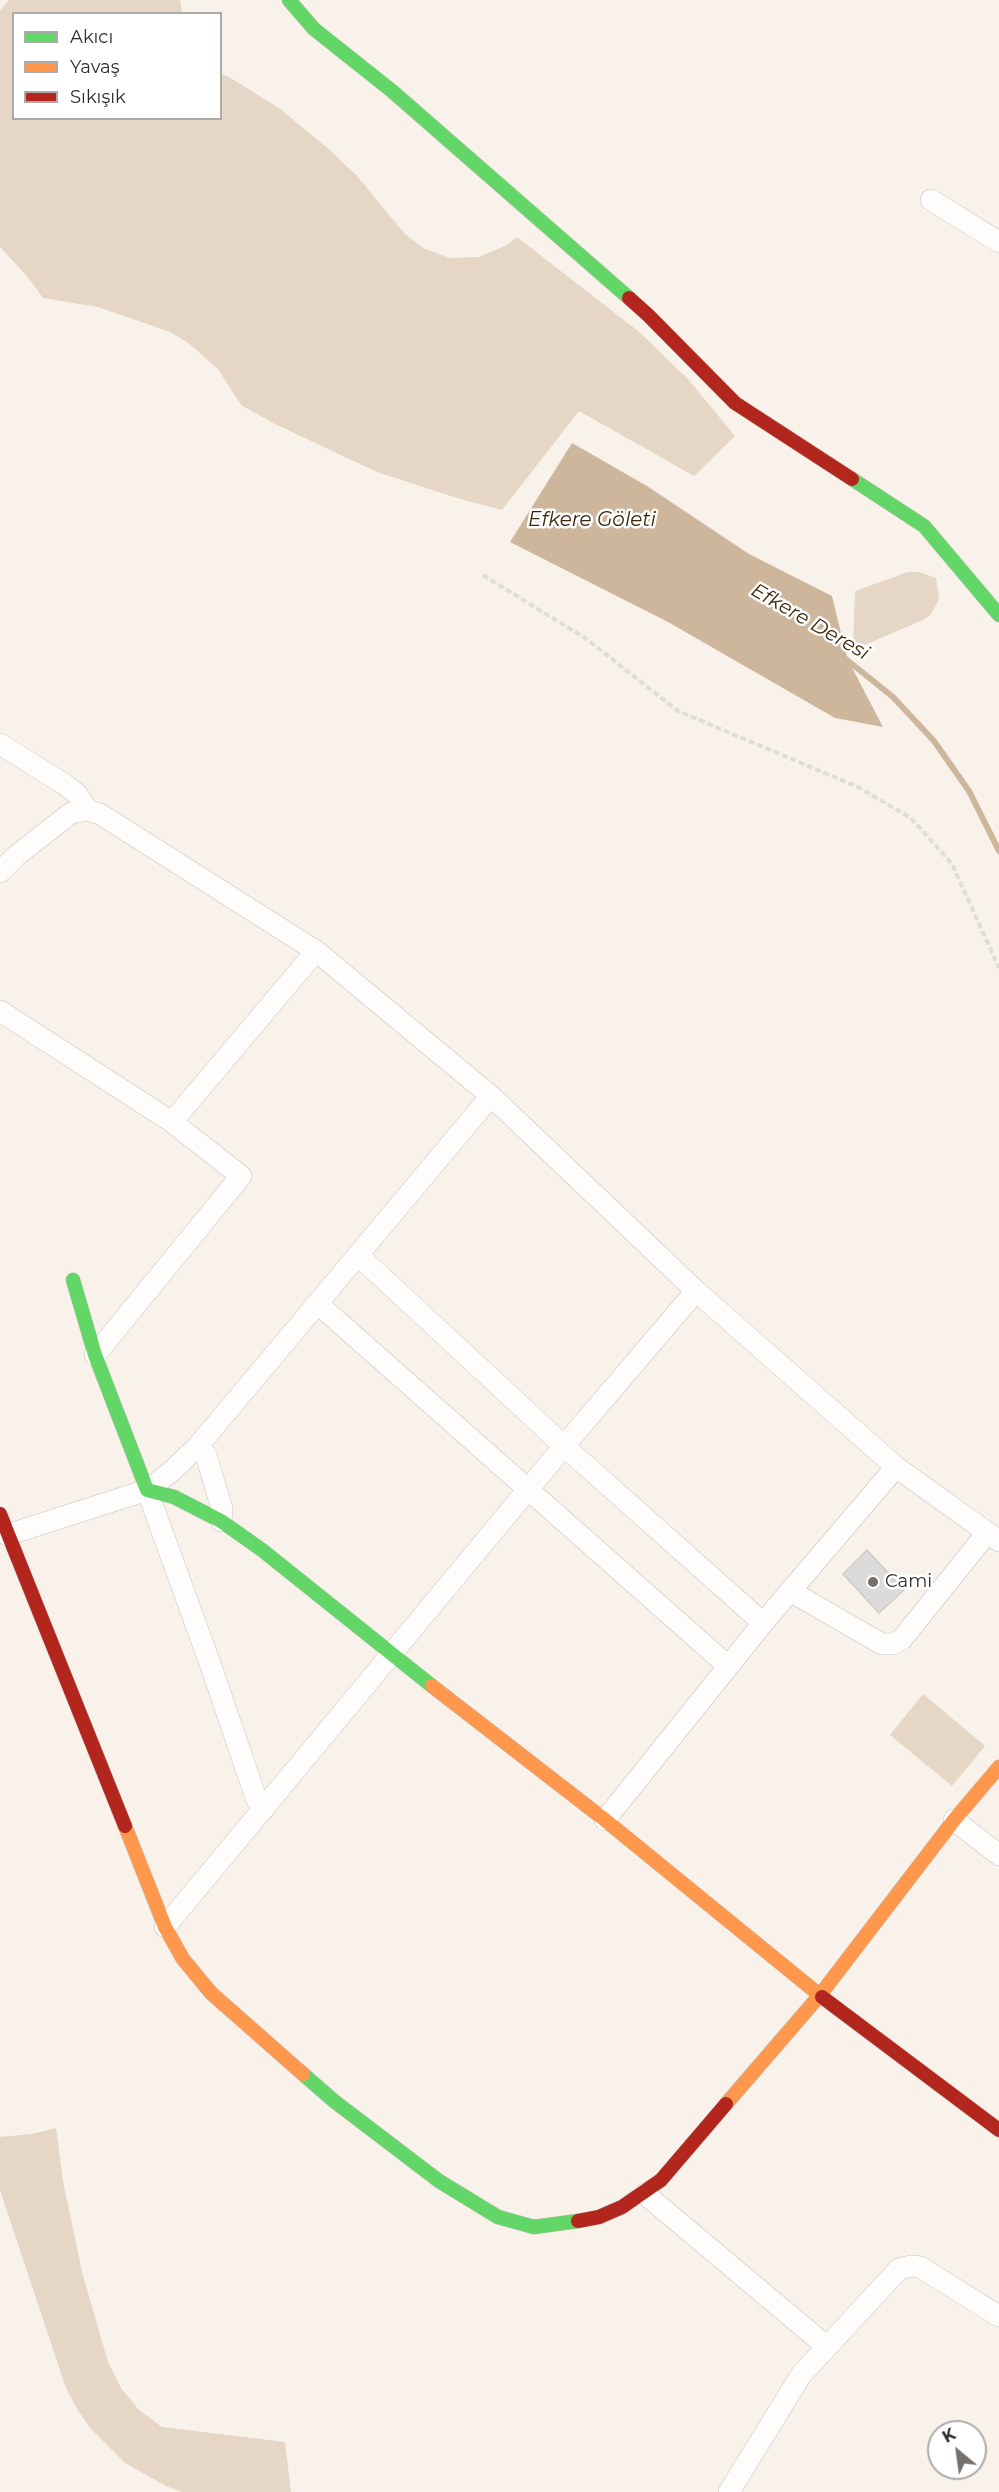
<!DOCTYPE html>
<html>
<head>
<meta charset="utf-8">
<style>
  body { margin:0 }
  #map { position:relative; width:999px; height:2492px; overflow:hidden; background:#f8f2eb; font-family:Montserrat,sans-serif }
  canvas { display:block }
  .legend { position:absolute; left:12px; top:12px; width:210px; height:108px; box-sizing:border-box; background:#fff; border:2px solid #acaba9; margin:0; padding:8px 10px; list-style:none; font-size:18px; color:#302c27 }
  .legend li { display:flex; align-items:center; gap:12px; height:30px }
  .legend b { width:30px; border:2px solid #acaba9 }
  .north { position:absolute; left:927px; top:2420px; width:60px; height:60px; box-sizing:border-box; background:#fff; border:2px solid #acaba9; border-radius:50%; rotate:331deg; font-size:16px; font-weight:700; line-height:24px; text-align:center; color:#302c27 }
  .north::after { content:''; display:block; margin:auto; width:21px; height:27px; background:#76716c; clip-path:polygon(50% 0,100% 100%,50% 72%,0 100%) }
</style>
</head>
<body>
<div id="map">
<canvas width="999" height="2492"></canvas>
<ul class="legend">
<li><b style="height:8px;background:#63d668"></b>Akıcı</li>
<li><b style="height:8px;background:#ff974d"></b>Yavaş</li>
<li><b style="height:8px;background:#b3261e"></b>Sıkışık</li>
</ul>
<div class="north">K</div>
</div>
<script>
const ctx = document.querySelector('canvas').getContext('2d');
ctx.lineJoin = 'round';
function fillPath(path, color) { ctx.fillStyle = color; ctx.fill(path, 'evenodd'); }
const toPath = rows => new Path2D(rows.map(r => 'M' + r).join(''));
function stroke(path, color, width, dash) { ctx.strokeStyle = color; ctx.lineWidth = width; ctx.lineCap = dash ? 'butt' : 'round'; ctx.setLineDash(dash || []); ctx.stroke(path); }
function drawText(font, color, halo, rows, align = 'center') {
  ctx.font = font + ' Montserrat,sans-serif'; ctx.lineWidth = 5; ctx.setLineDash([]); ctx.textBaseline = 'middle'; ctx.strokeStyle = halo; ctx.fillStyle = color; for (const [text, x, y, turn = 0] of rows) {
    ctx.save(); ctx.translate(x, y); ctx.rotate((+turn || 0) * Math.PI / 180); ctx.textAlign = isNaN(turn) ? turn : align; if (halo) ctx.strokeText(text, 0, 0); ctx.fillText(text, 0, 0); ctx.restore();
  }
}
fillPath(toPath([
  [9,0,180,0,182,13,14,14,14,118,220,118,221,74,229,77,279,108,330,150,357,176,405,234,425,249,450,258,479,257,505,246,517,237,638,331,688,379,735,436,694,476,579,411,502,510,460,499,377,472,273,423,241,405,218,369,187,342,170,332,98,307,43,298,27,276,0,247,0,11],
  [908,572,919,572,936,578,939,599,931,614,925,619,853,650,855,591],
  [923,1694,985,1746,952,1786,890,1735],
  [56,2128,63,2181,82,2272,108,2362,121,2388,139,2410,162,2427,285,2442,291,2492,182,2492,166,2486,125,2463,91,2429,77,2409,66,2388,0,2190,0,2137,32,2134]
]), '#e5d6c5');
fillPath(toPath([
  [572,443,647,486,749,554,832,596,847,658,883,727,835,718,668,622,510,542]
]), '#cdb69c');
stroke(toPath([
  [842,656,893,697,934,741,969,791,999,851]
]), '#cdb69c', 6);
const building = toPath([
  [867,1550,904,1590,879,1613,843,1574,867,1550]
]);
fillPath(building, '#dddbda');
stroke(building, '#cecccb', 1.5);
const street = toPath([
  [931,200,999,242],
  [0,744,64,784,77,794,87,810],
  [0,872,16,856,71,813,87,810,100,814,316,951,491,1096,696,1291,896,1467,999,1541],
  [0,1011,172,1122,241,1176,95,1355],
  [172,1122,316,951],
  [359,1256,564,1446,763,1623],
  [317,1303,728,1666],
  [198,1446,206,1455,222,1509,221,1521],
  [147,1490,212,1669,256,1798,263,1810],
  [7,1535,147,1490,172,1471,198,1446,491,1096],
  [790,1591,882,1644,893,1644,902,1639,987,1533],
  [605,1820,763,1623,896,1467],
  [954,1820,999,1855],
  [165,1927,564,1446,696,1291],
  [645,2194,826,2346],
  [729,2492,801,2375,899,2269,911,2266,920,2267,999,2316]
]);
const fast = toPath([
  [289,0,314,29,392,91,629,298],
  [852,479,924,526,999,615],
  [73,1280,95,1355,147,1490,174,1497,221,1521,262,1550,432,1686],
  [303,2074,334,2101,439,2181,498,2217,534,2227,578,2221]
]);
const slow = toPath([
  [432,1686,605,1820,822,1997],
  [125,1826,165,1927,183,1959,211,1993,303,2074],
  [726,2104,820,1995,954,1820,999,1767]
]);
const jam = toPath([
  [629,298,648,315,735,403,852,479],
  [0,1514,125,1826],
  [822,1997,999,2130],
  [578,2221,599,2217,622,2207,661,2180,726,2104]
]);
stroke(street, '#c7c2bc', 22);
stroke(fast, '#c7c2bc', 15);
stroke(slow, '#c7c2bc', 15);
stroke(jam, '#c7c2bc', 15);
stroke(toPath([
  [483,575,585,638,678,711,858,787,911,818,952,864,999,968]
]), '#deddda', 4, [6, 3]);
stroke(street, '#fefdfc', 21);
stroke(fast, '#63d668', 14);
stroke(slow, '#ff974d', 14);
stroke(jam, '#b3261e', 14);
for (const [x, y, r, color] of [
  [873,1582,6,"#76716c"]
]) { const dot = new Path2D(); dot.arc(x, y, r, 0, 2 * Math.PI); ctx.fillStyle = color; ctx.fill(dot); stroke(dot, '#fff', 2); }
drawText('18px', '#302c27', '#fff', [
  ["Cami",885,1582]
], 'left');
drawText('italic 20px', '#3d2709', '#fff', [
  ["Efkere Göleti",592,520],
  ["Efkere Deresi",810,622,30]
]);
</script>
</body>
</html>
